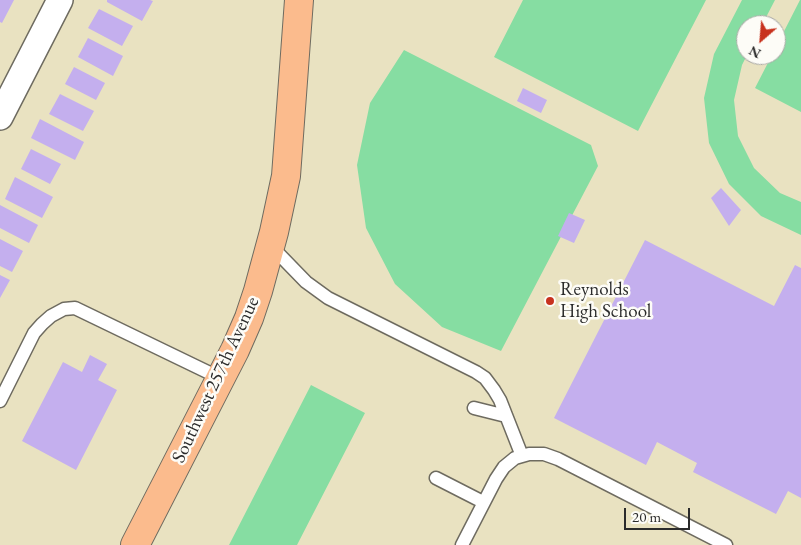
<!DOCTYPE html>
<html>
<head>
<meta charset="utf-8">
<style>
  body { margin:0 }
  #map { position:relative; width:801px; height:545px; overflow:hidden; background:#e9e2c1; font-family:"EB Garamond",serif }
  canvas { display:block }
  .north { position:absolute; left:736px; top:15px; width:50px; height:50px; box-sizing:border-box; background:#fdfcf7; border:1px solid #a9a8a5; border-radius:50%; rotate:207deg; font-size:14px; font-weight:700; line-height:20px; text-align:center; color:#2b2b2b }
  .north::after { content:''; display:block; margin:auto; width:18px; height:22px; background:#c8321e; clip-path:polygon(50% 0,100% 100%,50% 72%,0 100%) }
  .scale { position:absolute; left:624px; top:508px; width:66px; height:22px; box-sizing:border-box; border:2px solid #2b2b2b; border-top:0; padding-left:6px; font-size:15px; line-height:18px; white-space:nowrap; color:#2b2b2b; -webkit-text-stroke:4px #fdfcf7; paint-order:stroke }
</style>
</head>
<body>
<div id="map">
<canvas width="801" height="545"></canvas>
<div class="north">N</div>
<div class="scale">20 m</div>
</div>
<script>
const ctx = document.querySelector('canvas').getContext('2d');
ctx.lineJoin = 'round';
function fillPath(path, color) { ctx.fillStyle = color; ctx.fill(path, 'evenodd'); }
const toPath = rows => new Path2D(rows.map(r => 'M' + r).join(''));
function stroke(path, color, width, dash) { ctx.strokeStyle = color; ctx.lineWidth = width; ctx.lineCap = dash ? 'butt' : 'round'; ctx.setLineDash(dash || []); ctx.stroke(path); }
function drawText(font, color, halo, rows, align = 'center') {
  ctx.font = font + ' "EB Garamond",serif'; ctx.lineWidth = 5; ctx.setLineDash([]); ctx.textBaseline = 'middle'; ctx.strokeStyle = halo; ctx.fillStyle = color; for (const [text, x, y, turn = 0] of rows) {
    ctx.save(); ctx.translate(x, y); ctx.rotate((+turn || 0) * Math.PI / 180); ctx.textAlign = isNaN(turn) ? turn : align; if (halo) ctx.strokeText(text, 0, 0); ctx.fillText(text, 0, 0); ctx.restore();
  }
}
fillPath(toPath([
  [523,0,706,0,638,131,494,57],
  [742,0,775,0,762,25,746,25,747,55,742,65,734,100,738,136,754,168,780,193,801,202,801,235,761,216,729,184,709,143,704,98,714,54],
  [800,0,801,0,801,112,755,88,772,55,776,55,776,47],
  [404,50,591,145,598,166,501,351,442,327,395,284,366,228,357,165,370,103],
  [311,385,365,413,297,545,229,545]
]), '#86dda2');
fillPath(toPath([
  [0,0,14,0,2,23,0,22],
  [107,0,150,0,153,1,142,21,107,2],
  [99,9,133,26,122,46,88,28],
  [88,38,123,56,113,76,78,57],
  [74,67,105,83,96,100,65,84],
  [523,88,547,100,541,113,517,101],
  [60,94,94,111,83,131,49,114],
  [40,119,84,142,75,160,31,138],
  [31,149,61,164,50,184,21,169],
  [15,177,53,197,42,218,5,199],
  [721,188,741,210,729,226,711,198],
  [0,205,38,225,29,243,0,228],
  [569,213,585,220,574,243,558,236],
  [0,239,23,251,12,272,0,266],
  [645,240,774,306,795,265,801,268,801,498,788,491,776,514,693,472,697,463,657,442,646,465,554,418],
  [0,275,10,280,0,298],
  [90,355,107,364,98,380,117,390,76,470,22,441,63,362,82,372]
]), '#c4afee');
const lane = toPath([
  [271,246,306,282,328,298,476,372,485,378,494,390,500,400,522,456],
  [0,401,34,333,42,324,51,316,64,309,75,308,220,378],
  [474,408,506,416],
  [436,478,483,502],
  [462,545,496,479,504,467,515,458,529,454,544,454,558,459,726,545]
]);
const street = toPath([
  [0,117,60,0]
]);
const primary = toPath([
  [135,545,235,350,249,318,258,291,274,232,286,176,299,0]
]);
stroke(lane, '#6e6b60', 15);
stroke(street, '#6e6b60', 28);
stroke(primary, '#6e6b60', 30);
stroke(lane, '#fff', 12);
stroke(street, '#fff', 25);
stroke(primary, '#fbbb8d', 28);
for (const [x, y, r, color] of [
  [550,301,5,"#c8321e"]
]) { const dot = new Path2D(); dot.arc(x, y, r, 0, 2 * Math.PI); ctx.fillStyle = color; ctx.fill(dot); stroke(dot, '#fdfcf7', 2); }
drawText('19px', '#2b2b2b', '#fdfcf7', [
  ["Reynolds",560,290],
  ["High School",560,312]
], 'left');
drawText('19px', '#2b2b2b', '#fdfcf7', [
  ["Southwest 257th Avenue",216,380,-65]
]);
</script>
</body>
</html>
